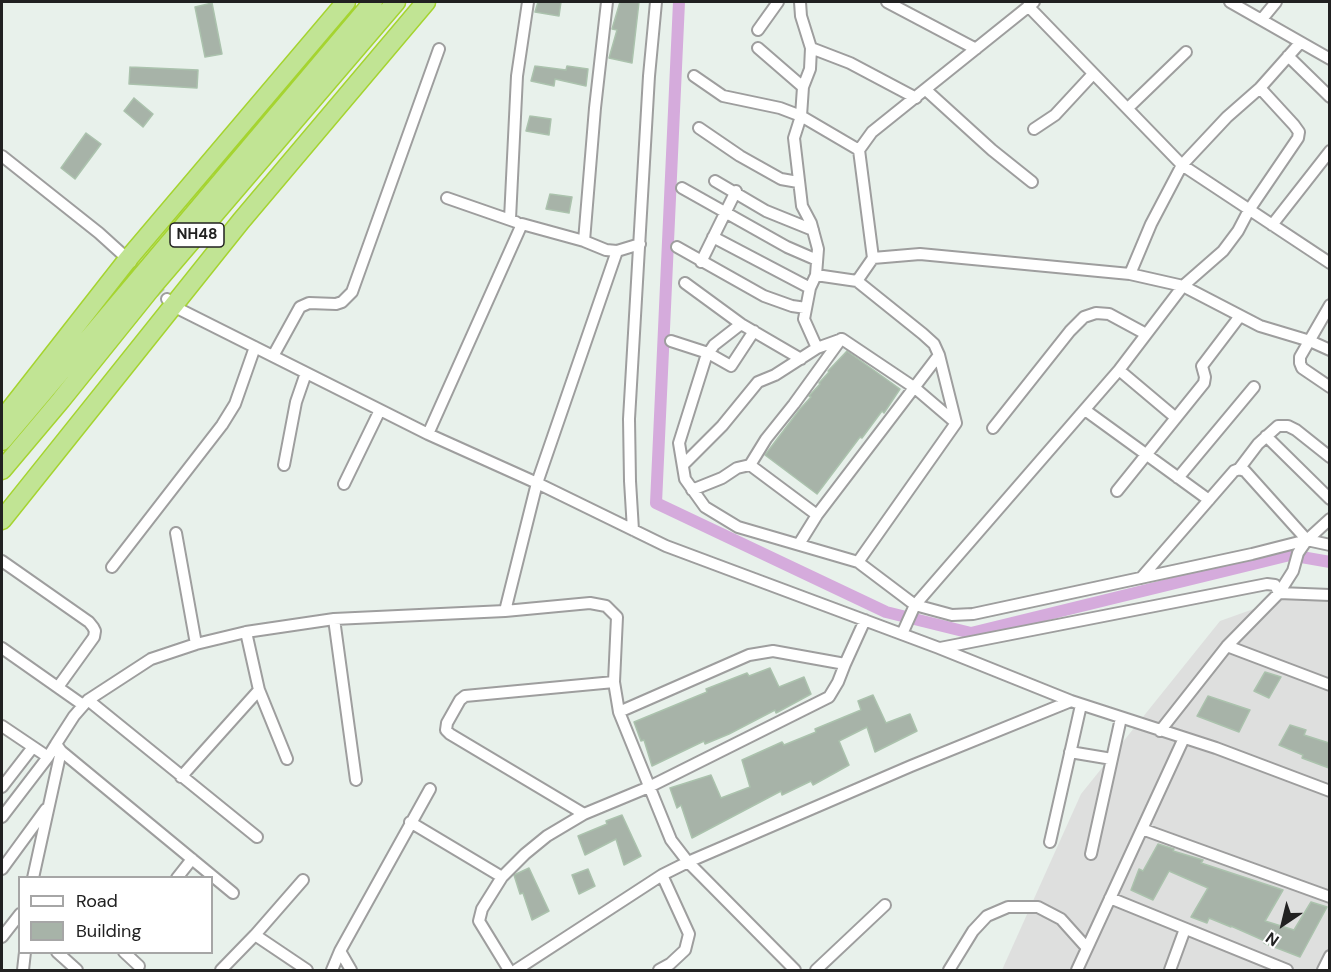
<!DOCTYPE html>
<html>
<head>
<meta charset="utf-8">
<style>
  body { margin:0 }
  #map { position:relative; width:1331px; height:972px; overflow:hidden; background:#e8f1eb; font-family:"DM Sans",sans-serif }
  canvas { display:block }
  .frame { position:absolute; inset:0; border:3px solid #212121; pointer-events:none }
  .legend { position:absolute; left:18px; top:876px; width:195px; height:78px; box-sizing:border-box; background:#fff; border:2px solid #a6a6a6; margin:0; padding:8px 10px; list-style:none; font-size:18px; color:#212121 }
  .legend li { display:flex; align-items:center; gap:12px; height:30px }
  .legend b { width:30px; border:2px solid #a6a6a6 }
  .north { position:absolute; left:1253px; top:894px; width:60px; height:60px; -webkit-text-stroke:4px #fff; paint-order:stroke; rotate:215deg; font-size:16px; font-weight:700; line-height:24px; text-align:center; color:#212121 }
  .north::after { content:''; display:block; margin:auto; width:21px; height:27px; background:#212121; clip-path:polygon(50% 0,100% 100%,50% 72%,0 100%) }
</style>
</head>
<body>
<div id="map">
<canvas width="1331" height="972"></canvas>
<div class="frame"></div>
<ul class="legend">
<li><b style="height:8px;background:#fff"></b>Road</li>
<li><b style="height:16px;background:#a7b3a8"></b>Building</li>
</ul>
<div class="north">N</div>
</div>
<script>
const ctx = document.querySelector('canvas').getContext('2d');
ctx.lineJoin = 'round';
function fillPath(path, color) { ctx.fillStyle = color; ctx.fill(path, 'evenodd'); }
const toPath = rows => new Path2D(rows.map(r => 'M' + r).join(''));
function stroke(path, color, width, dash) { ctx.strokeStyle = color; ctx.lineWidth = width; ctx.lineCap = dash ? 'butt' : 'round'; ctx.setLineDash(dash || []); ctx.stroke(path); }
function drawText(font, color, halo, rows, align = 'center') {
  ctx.font = font + ' "DM Sans",sans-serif'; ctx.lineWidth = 4.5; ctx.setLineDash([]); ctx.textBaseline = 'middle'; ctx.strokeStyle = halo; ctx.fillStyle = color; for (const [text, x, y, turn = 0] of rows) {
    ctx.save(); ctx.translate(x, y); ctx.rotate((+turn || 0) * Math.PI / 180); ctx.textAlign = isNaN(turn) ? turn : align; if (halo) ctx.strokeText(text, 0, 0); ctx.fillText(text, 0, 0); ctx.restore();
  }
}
fillPath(toPath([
  [1301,592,1329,596,1329,970,1002,970,1081,794,1220,621]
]), '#dedfde');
stroke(toPath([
  [679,2,656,503,886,612,971,633,1290,555,1330,562]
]), '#d5abdc', 12);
const building = toPath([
  [538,2,561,2,559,16,535,12,538,2],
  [620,2,639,2,632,63,609,58,617,30,612,29,620,2],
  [212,3,222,54,205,57,195,7,212,3],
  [535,66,566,70,567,66,588,69,586,86,555,79,554,86,531,81,535,66],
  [130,67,198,70,197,88,129,84,130,67],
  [134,98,153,114,143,127,124,111,134,98],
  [530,116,551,119,549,135,526,131,530,116],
  [86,133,101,144,75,179,61,168,86,133],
  [550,194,572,197,569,213,546,209,550,194],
  [847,351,900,389,884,413,882,411,862,438,860,437,817,494,765,455,800,409,811,397,809,396,820,384,819,383,829,372,828,371,847,351],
  [770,668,779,687,804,677,811,694,776,713,775,710,729,734,705,744,704,741,652,766,644,740,641,741,634,722,707,692,706,689,747,673,749,676,770,668],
  [1265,672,1281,677,1269,698,1254,691,1265,672],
  [873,695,886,723,910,714,917,731,875,752,867,727,839,741,849,765,813,785,811,781,782,795,781,791,692,838,681,805,677,808,670,788,711,775,721,798,750,787,742,760,782,742,784,745,816,732,815,729,861,710,858,701,873,695],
  [1208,696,1250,710,1239,732,1197,716,1208,696],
  [1290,725,1306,730,1304,735,1329,743,1329,768,1302,758,1303,755,1279,745,1290,725],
  [622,815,641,856,624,865,616,839,585,855,578,836,607,824,606,821,622,815],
  [1158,844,1174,849,1173,851,1203,860,1201,863,1283,890,1265,921,1294,930,1311,902,1327,907,1300,957,1264,943,1265,941,1231,926,1231,927,1209,918,1207,923,1191,917,1208,888,1169,871,1153,900,1131,890,1139,869,1143,871,1158,844],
  [529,868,549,911,532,920,523,893,520,894,514,875,529,868],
  [588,869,595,886,579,894,572,875,588,869]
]);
fillPath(building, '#a7b3a8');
stroke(building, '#abc2ad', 1.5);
stroke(toPath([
  [133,265,167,299]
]), '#c0c7c3', 10, [10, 5]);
const street = toPath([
  [800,2,801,16,811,48,850,63,916,98],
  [887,2,976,49],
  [1230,2,1330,59],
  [1028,6,1182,165,1330,263],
  [1262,19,1276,2],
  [758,30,778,2],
  [758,48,803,87],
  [811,48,810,69,803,87,801,116,794,138,802,206,811,223,818,249,816,275,810,288,804,319,817,348,842,339,915,388,956,423],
  [1288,56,1330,97],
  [694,76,723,96,780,108,801,116,859,150,873,258],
  [926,90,992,150,1032,182],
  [1128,108,1186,52],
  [699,128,740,156,781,179,798,182],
  [1034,129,1055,115,1093,74],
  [859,150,872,132,1034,2],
  [2,156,99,233,131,262],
  [715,181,766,211,813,230],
  [682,188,787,247,817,260],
  [447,198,516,222],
  [510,219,517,76,528,2],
  [1272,225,1330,151],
  [713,237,810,288],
  [584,241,595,108,607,2],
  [677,247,764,296,792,306,806,308],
  [617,251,640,244],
  [701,262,736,191],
  [1130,274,1151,224,1182,165,1227,117,1260,88,1300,43],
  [816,275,857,281,873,258,920,254,1130,274,1183,286,1260,326,1310,341,1330,350],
  [685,283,741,324,801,359],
  [167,299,173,306,428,434,537,483,666,546,939,648,1071,701,1216,748,1330,791],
  [1330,305,1300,357,1300,363,1302,368,1330,387],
  [741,324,714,345,706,357,679,443,685,479,705,507,738,527,858,562,915,605,952,615,973,614,1252,554,1307,540,1330,519],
  [671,341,708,353,731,366,754,331],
  [273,356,300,307,309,303,336,304,342,302,352,292,439,49],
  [1119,370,1176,418],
  [1085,410,1209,500],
  [993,428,1070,331,1084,317,1096,313,1109,314,1146,334],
  [428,434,522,224,584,241,606,250,617,251,537,483,505,611],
  [1266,436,1330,499],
  [284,465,296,402,306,373],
  [683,465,722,426,758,382,775,375,817,348],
  [750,465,817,515],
  [1239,469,1258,444,1278,426,1288,426,1296,430,1330,457],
  [1178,478,1254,387],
  [344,484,380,410],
  [692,490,722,478,737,468,750,465,766,439,794,404,841,339],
  [1117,491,1204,383,1205,377,1202,366,1240,316],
  [633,530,630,481,629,419,649,76,656,2],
  [176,533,196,644],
  [799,544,817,515,939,355,934,344,923,334,857,281],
  [2,561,89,622,93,627,95,631,94,637,58,687],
  [858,562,956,423,939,355],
  [112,567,222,425,235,404,255,347],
  [1141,578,1234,471,1239,469,1245,471,1307,540,1330,545],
  [334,619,356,780],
  [246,632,259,690,287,759],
  [902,634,915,605,1119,370,1183,286,1223,251,1238,231,1249,210,1298,138,1299,132,1294,125,1260,88],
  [1227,646,1330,685],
  [2,648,83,705],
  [940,648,1267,584,1275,585,1279,593,1330,595],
  [88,700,257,837],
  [619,712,749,655,773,651,845,664,865,620],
  [2,726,48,757],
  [1160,731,1227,646,1279,593,1293,571,1298,553,1307,540],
  [61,751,233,893],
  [1070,752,1112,759],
  [181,777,259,690],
  [2,787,33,747],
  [584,814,450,734,446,730,447,723,460,700,465,696,614,682],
  [2,817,48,757,56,744],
  [410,822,502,877,525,854,547,836,584,814,649,787,829,697,838,682,845,664],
  [1142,829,1330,897],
  [1050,842,1081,705],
  [1091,854,1121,718],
  [2,869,46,809],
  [502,877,482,909,479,921,509,970],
  [33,878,61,751,56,744,74,716,88,700,151,659,196,644,246,632,334,619,505,611,590,603,606,606,617,617,614,682,619,712,671,840,688,862,662,875,516,970],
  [177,878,192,859],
  [1110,898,1287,970],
  [255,935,307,970],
  [2,937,20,914],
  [340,951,430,789],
  [57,952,77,970],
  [124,952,139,966],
  [23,970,25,952],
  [221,970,255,935,303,880],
  [332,970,340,951,351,970],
  [659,970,670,964,685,950,689,934,662,875],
  [795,970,688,862,911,766,1071,701],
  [816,970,885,905],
  [949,970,973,931,987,916,1008,907,1038,907,1061,919,1087,948],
  [1077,970,1184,738],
  [1170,970,1185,929],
  [1323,970,1330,956]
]);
const highway = toPath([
  [2,420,128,259,346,2],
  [2,441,373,2],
  [2,470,61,400,152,287,396,2],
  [2,520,241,221,426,2]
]);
stroke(street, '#9e9e9e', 14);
stroke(highway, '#a5d430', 21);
stroke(street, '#fff', 10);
stroke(highway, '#c1e494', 18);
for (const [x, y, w] of [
  [197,235,54]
]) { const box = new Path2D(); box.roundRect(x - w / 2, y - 12, w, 24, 4.5); ctx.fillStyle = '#fff'; ctx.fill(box); stroke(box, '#212121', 1.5); }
drawText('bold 15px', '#212121', null, [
  ["NH48",197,235]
]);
</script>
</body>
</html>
